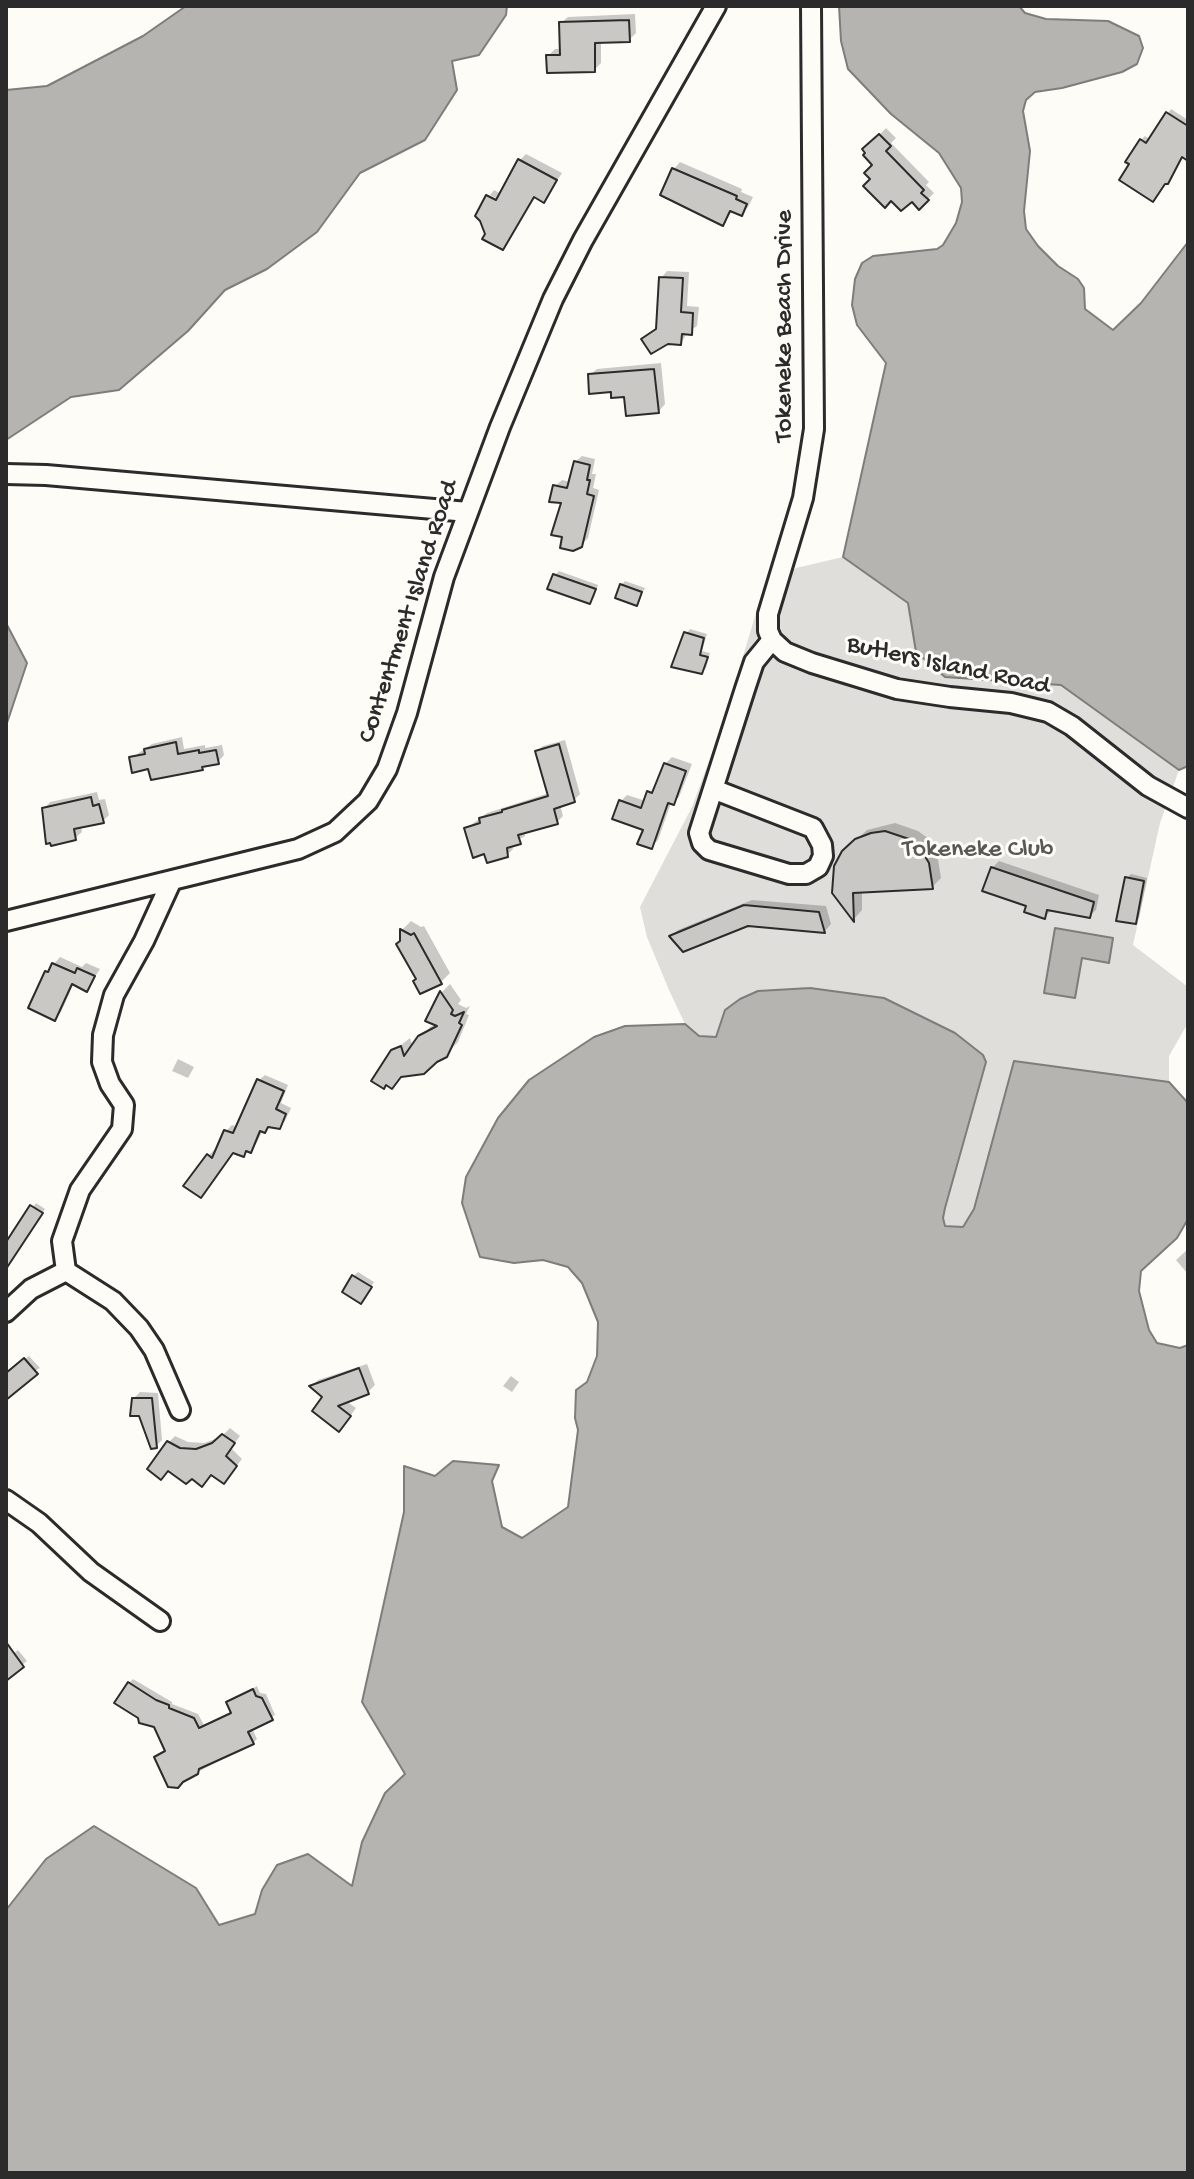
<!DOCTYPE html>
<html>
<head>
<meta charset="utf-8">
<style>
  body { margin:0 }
  #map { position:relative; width:1194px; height:2179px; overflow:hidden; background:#fdfcf7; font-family:"Gochi Hand",sans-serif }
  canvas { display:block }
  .frame { position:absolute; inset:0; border:8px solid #2b2b2b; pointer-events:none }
</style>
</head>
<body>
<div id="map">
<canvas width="1194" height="2179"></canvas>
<div class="frame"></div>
</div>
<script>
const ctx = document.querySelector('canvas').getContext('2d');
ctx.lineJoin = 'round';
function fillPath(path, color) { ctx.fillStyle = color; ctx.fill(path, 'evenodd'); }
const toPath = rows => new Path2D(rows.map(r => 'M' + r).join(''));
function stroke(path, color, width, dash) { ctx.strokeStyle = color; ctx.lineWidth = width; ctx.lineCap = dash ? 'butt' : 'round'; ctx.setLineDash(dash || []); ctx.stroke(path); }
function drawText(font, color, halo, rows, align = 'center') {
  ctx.font = font + ' "Gochi Hand",sans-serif'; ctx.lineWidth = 6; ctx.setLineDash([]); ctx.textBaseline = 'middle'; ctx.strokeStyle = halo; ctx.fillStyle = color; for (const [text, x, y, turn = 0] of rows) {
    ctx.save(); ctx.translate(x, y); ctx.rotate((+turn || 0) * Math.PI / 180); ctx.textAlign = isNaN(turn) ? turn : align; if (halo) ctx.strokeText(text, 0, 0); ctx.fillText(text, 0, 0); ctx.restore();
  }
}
fillPath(toPath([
  [843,557,908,603,916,652,945,677,1061,685,1179,770,1160,823,1133,945,1188,987,1188,1023,1169,1056,1169,1082,1014,1061,974,1209,963,1227,945,1225,943,1218,986,1062,884,998,810,988,758,991,740,999,720,1022,719,1033,716,1037,699,1036,685,1024,669,990,647,937,640,907,692,807,722,726,762,593,796,568]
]), '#dfdeda');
const water = toPath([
  [186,6,507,6,506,15,479,55,452,61,457,90,425,140,360,173,317,232,267,269,225,290,188,331,119,390,71,397,6,440,6,90,47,86,143,36,186,6],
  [839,6,1019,6,1025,13,1046,19,1108,21,1139,36,1143,48,1137,64,1122,72,1062,88,1035,92,1026,100,1023,111,1030,151,1024,211,1026,229,1038,246,1058,266,1078,279,1084,288,1085,309,1113,330,1141,303,1188,242,1188,766,1179,770,1061,685,945,677,916,652,908,603,843,557,886,363,857,325,852,305,855,279,862,263,873,256,937,249,943,245,956,223,962,202,961,188,939,153,891,114,848,69,841,41,839,6],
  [6,623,27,663,6,726,6,623],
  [1055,928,1113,938,1109,963,1082,958,1075,998,1044,993,1055,928],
  [810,988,884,998,955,1033,983,1055,986,1062,945,1208,943,1218,945,1226,963,1227,974,1209,1014,1061,1169,1082,1188,1103,1188,1219,1177,1238,1141,1271,1139,1291,1149,1330,1157,1343,1180,1348,1188,1345,1188,2173,6,2173,6,1910,46,1859,94,1826,196,1888,219,1925,255,1914,262,1890,277,1865,308,1854,352,1886,362,1842,385,1793,405,1774,362,1702,404,1512,404,1466,435,1476,453,1461,499,1465,492,1481,502,1527,522,1538,568,1507,578,1430,575,1418,576,1390,587,1382,597,1356,598,1322,582,1283,568,1267,543,1260,514,1263,480,1257,462,1203,466,1177,498,1118,529,1080,594,1037,625,1026,685,1024,699,1036,716,1037,725,1010,740,999,758,991,810,988]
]);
fillPath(water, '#b5b4b1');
stroke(water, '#7e7d7b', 2);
fillPath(toPath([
  [635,14,636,33,629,40,601,41,601,63,594,70,548,56,555,49,562,49,561,23,568,17],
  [1171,109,1188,120,1188,159,1183,156,1157,196,1141,140,1145,136,1151,140],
  [886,128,896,138,891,143,929,182,926,185,934,193,920,207,912,199,872,179,875,164,865,150],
  [526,154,562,173,544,201,536,196,502,248,505,203,490,195,494,190,501,194,520,160],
  [680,162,742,189,741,192,753,197,748,207,742,214,733,210,723,224,674,169],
  [667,271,689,272,687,306,699,307,697,326,688,332,681,343,661,278],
  [661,363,665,404,659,411,613,390,590,375,597,369],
  [582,456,595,459,592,474,596,474,593,488,599,490,588,538,581,545,555,486,562,480,571,482,575,462],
  [559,571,598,585,594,598,590,602,555,575],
  [625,581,645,588,637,604,621,585],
  [690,629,707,634,702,651,710,653,706,668,702,672,686,634],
  [182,737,184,749,205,745,205,748,222,745,224,755,218,762,207,764,202,768,149,767,131,758,152,744],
  [565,740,580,794,574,800,560,805,563,816,557,822,524,832,525,836,512,844,513,849,507,855,467,828,487,813,549,793,537,751,543,746],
  [672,757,692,764,679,797,671,803,658,840,651,847,645,829,621,801,627,795,646,801,665,764],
  [97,792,99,800,105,799,109,815,103,821,81,826,82,832,75,838,44,809,50,802],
  [895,823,918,831,929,839,937,853,941,878,932,887,862,890,862,910,854,919,843,852,867,830],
  [999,861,1099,895,1096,910,1089,916,1051,910,1045,917,1028,905,992,868],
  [1131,874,1147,878,1139,918,1135,922,1127,878],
  [752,900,826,906,831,924,825,931,747,924,672,936,678,930],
  [411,921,421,927,424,926,450,973,441,982,418,979,402,940,402,930],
  [60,957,82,967,86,963,100,969,87,989,74,983,61,1012,54,1018,47,972],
  [450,984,461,1000,458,1004,466,1008,470,1006,466,1014,469,1015,458,1042,448,1052,403,1075,392,1087,392,1052,410,1038,413,1047,430,1027,436,1024,428,1020,442,992],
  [178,1059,194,1067,188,1078,172,1071],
  [265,1075,288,1085,281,1103,291,1108,285,1121,279,1127,270,1125,263,1130,256,1144,250,1150,243,1155,234,1151,206,1190,208,1156,214,1150,217,1152,226,1131,232,1125,238,1127,259,1080],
  [36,1203,45,1209,13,1258,6,1260,6,1246],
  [1188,1249,1188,1273,1187,1273,1176,1260],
  [358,1272,374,1282,365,1297,354,1276],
  [29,1356,40,1368,6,1387,6,1375],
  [367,1364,375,1385,368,1392,346,1401,356,1408,346,1422,312,1386,318,1380],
  [511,1376,519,1382,512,1392,503,1386],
  [140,1392,158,1393,162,1440,156,1446,133,1399],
  [230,1428,240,1436,231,1448,242,1459,224,1482,168,1443,175,1436,188,1442,204,1443,221,1437],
  [18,1650,27,1661,6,1678,6,1659],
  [133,1679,172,1702,172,1704,198,1714,204,1725,233,1711,228,1702,257,1686,260,1693,266,1694,275,1715,252,1728,257,1739,253,1743,196,1773,157,1757,167,1750,129,1683]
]), '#0003');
const building = toPath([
  [629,20,630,42,595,43,595,72,547,73,546,55,560,55,559,22,629,20],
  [1166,112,1188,126,1188,161,1182,157,1168,184,1165,184,1153,202,1119,180,1129,164,1125,162,1140,139,1146,143,1166,112],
  [879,134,891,146,886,151,924,190,921,193,929,200,919,210,912,202,901,211,891,201,885,208,863,186,870,179,864,173,872,165,863,155,865,153,862,149,879,134],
  [518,159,557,180,544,203,534,197,503,250,482,239,485,234,480,221,475,216,486,195,496,200,518,159],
  [672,168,737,196,736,199,747,204,742,216,730,211,723,226,660,195,672,168],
  [659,277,683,278,681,312,693,313,692,335,682,334,681,345,668,344,651,354,641,339,656,329,659,277],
  [654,369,659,413,626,416,624,397,611,398,611,392,589,394,588,374,654,369],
  [574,461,590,465,587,480,590,480,587,494,594,496,582,547,573,551,560,548,562,537,551,535,561,503,549,502,553,485,567,488,574,461],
  [553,574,596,589,590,604,547,589,553,574],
  [620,584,642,592,637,606,615,598,620,584],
  [684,632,704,638,700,655,708,657,702,674,671,667,684,632],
  [176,742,178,754,199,750,199,753,216,750,219,764,202,767,203,770,151,780,148,769,132,773,129,757,145,754,144,749,176,742],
  [559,744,575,802,554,809,558,824,518,835,521,844,507,848,508,857,487,863,484,854,473,858,464,828,480,823,479,818,502,812,502,810,548,796,535,751,559,744],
  [664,763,686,771,674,805,668,803,652,849,637,844,643,830,612,819,619,800,641,808,647,791,652,793,664,763],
  [91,797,93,806,99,804,104,823,74,829,76,840,51,846,50,843,46,844,42,808,91,797],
  [885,831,909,839,920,848,929,863,933,889,853,893,854,922,832,893,834,866,842,851,855,839,871,833,885,831],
  [991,867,1094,902,1090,918,1047,910,1045,919,1024,912,1026,906,982,891,991,867],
  [1125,877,1144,881,1136,924,1116,921,1125,877],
  [744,905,819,912,825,933,748,926,683,952,669,936,744,905],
  [400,929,411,935,414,933,442,984,420,994,413,981,416,979,396,944,400,941,400,929],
  [52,963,75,973,77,968,95,976,87,992,72,984,55,1021,28,1008,45,971,48,972,52,963],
  [440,991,453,1010,451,1014,455,1016,464,1012,459,1023,462,1025,447,1057,437,1062,424,1074,401,1077,392,1089,386,1085,384,1089,371,1081,391,1050,401,1046,404,1056,418,1036,437,1026,425,1021,440,991],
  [257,1079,284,1091,276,1109,286,1114,280,1129,268,1127,265,1133,260,1131,251,1153,246,1151,244,1157,233,1153,201,1198,183,1186,207,1154,212,1158,224,1130,233,1133,257,1079],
  [30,1205,43,1213,6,1269,6,1242,30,1205],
  [352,1275,372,1287,361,1304,342,1292,352,1275],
  [24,1358,38,1374,6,1400,6,1373,24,1358],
  [359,1368,369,1394,338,1406,351,1416,339,1432,312,1411,322,1397,309,1386,359,1368],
  [132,1398,152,1398,157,1448,151,1449,139,1416,130,1416,132,1398],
  [222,1434,235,1443,226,1456,237,1466,224,1484,211,1475,202,1487,192,1479,186,1484,168,1471,161,1480,147,1469,167,1441,180,1448,196,1449,212,1443,222,1434],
  [6,1642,24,1667,6,1681,6,1642],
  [128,1682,156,1700,169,1705,169,1708,194,1718,199,1728,231,1713,226,1702,253,1689,256,1696,262,1698,273,1720,248,1732,254,1744,199,1769,198,1774,183,1782,178,1788,168,1787,154,1757,165,1751,154,1727,139,1723,138,1718,114,1703,128,1682]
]);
fillPath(building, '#c9c8c4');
stroke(building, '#2b2b2b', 2);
const minor = toPath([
  [811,6,814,429,803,498,768,614,768,631,772,640,785,652,812,663,897,689,950,697,1011,703,1048,712,1072,726,1148,786,1188,808],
  [6,474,46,475,468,512],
  [713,789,813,828,822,845,823,856,818,867,806,874,789,874,709,850,702,843,699,833,745,689,754,662,772,640],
  [171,882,144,941,114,995,103,1035,102,1062,110,1084,124,1105,122,1129,80,1190,62,1241,66,1271,113,1301,139,1328,154,1350,180,1410],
  [6,921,298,849,335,832,368,801,387,769,407,713,444,577,500,427,553,299,583,240,716,6],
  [6,1312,31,1289,66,1271],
  [6,1500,39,1523,91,1572,160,1621]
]);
stroke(minor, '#2b2b2b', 24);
stroke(minor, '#fdfcf7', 18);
drawText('26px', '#2b2b2b', '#fdfcf7', [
  ["Tokeneke Beach Drive",786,326,-90],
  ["Contentment Island Road",410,612,-72],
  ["Butlers Island Road",948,667,12]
]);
drawText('26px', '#585857', '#fdfcf7', [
  ["Tokeneke Club",978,851]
]);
</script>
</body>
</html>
